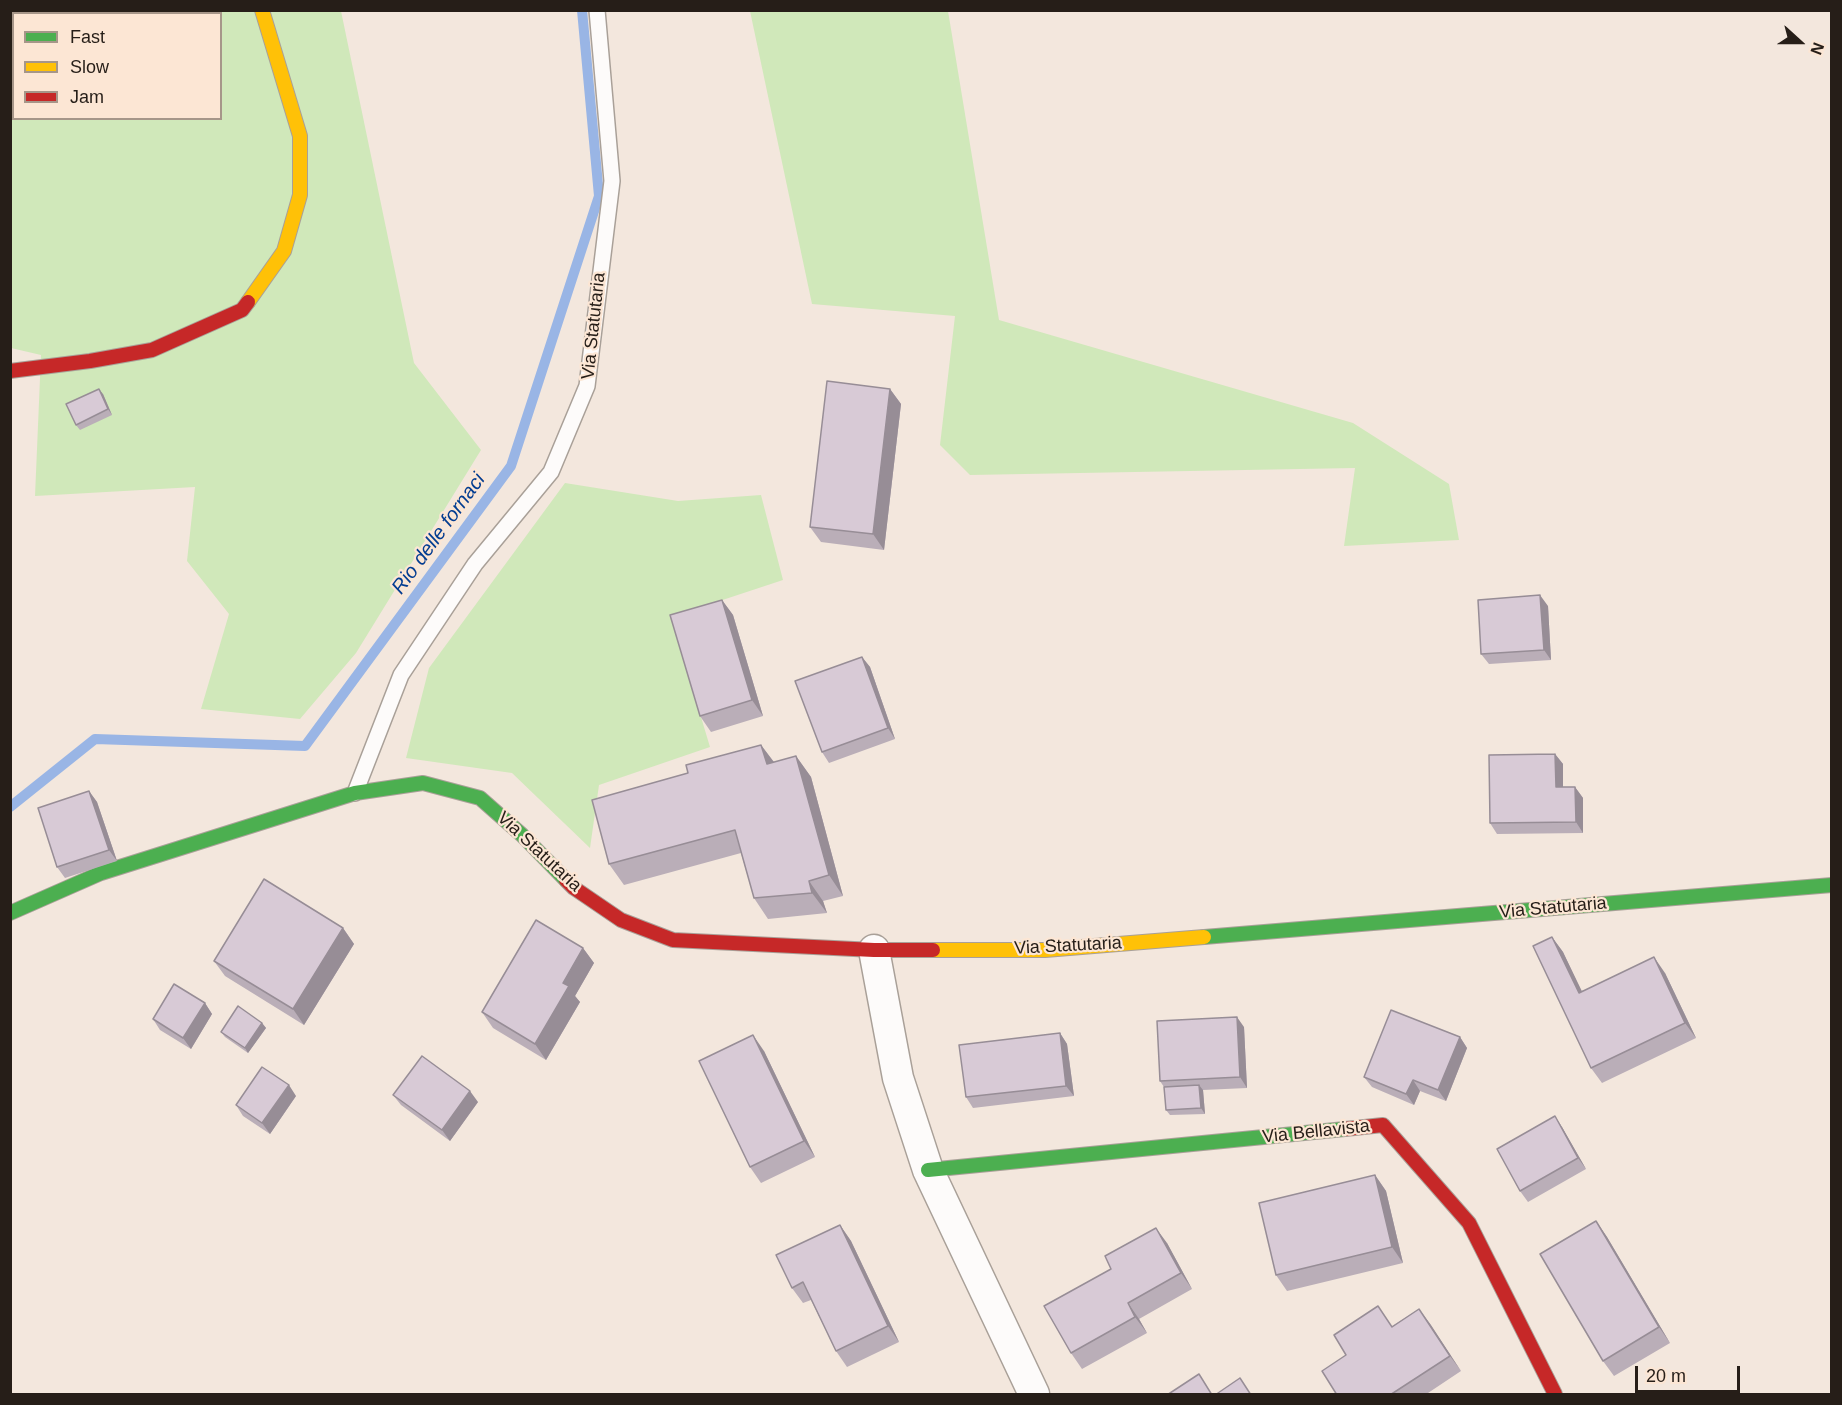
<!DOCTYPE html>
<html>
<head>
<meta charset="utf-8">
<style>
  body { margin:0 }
  #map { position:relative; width:1842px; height:1405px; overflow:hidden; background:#f3e7dd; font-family:Arial,sans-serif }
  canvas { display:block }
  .frame { position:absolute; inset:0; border:12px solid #261e18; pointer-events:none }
  .legend { position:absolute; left:12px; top:12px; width:210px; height:108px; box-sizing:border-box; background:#fce6d4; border:2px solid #a69689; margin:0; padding:8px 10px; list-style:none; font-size:18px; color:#261e18 }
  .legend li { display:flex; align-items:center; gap:12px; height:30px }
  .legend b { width:30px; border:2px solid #a69689 }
  .north { position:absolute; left:1770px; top:12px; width:60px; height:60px; -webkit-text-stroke:4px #fce6d4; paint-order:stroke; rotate:111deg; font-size:16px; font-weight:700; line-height:24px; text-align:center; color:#261e18 }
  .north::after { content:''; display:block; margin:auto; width:21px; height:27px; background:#261e18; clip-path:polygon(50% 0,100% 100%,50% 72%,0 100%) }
  .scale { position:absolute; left:1635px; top:1366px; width:105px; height:27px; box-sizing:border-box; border:3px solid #261e18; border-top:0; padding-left:8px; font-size:18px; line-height:21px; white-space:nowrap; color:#261e18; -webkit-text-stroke:4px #fce6d4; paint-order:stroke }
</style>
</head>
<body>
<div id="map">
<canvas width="1842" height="1405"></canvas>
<div class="frame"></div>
<ul class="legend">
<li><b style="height:8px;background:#4caf50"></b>Fast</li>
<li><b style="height:8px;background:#ffc107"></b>Slow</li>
<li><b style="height:8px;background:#c62828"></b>Jam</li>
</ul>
<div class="north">N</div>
<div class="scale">20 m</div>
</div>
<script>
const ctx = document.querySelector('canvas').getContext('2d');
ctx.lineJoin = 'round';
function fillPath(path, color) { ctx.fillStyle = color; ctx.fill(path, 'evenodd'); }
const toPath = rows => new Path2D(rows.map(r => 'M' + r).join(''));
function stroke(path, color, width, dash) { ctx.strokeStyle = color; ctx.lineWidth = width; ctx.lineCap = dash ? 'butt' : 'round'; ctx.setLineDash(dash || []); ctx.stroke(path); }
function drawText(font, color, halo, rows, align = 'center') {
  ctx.font = font + ' Arial,sans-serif'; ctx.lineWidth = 4.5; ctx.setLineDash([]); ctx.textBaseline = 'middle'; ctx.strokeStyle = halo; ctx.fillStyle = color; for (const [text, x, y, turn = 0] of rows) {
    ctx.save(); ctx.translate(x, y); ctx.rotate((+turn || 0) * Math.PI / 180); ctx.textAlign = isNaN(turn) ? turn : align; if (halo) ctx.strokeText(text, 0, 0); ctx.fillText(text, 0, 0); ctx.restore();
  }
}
fillPath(toPath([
  [11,11,341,11,414,363,481,450,356,653,300,719,201,709,229,614,187,561,195,487,35,496,41,355,11,348],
  [14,14,220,14,220,118,14,118],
  [750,11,948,11,999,320,1353,423,1449,484,1459,540,1344,546,1355,468,970,475,940,445,955,316,812,304],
  [565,483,678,501,761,495,783,580,671,617,710,747,599,785,590,848,512,773,406,758,429,668]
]), '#d0e8ba');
stroke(toPath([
  [10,807,95,739,305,746,511,466,599,196,582,10]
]), '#99b5e5', 10);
const lane = toPath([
  [355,793,401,675,475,564,551,472,587,386,612,181,597,10]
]);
const street = toPath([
  [874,950,898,1078,928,1170,1034,1394]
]);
const fast = toPath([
  [10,913,101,873,355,793,423,783,480,798,522,835,566,880],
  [1204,937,1832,885],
  [928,1170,1345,1129]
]);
const slow = toPath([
  [248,302,284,251,300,195,300,136,262,10],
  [933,950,1045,950,1204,937]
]);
const jam = toPath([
  [10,371,90,361,152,350,242,310,248,302],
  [566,880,574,888,621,920,673,940,874,950,933,950],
  [1345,1129,1383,1125,1469,1223,1555,1394]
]);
stroke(lane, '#a9a098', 18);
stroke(street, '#a9a098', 33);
stroke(fast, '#a9a098', 16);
stroke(slow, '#a9a098', 16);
stroke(jam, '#a9a098', 16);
stroke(lane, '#fdfbfa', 15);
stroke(street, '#fdfbfa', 30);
stroke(fast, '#4caf50', 14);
stroke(slow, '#ffc107', 14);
stroke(jam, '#c62828', 14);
fillPath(toPath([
  [10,10,14,14,14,110,10,109],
  [890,389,901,404,884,550,821,542,810,527],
  [103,394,112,415,80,430,76,425],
  [722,600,733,615,763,716,711,732,700,716],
  [1548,606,1551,660,1489,664,1481,654],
  [862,657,870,667,895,739,829,763,822,752],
  [761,745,774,762,796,756,811,777,843,896,823,901,827,913,768,919,754,898,741,853,624,885,609,864,688,773],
  [1555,754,1563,764,1563,787,1575,787,1583,798,1583,833,1497,834,1490,823],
  [89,791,97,802,117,861,65,878,57,867],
  [343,928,354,944,304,1025,225,976,214,961],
  [1552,937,1563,952,1581,991,1665,973,1696,1038,1602,1083,1591,1068],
  [583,948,594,963,575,996,580,1002,546,1060,493,1028,482,1012],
  [205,1003,212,1014,191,1049,160,1030,153,1019],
  [262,1023,266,1028,248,1053,225,1037,221,1032],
  [1244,1027,1247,1088,1203,1090,1205,1114,1170,1115,1166,1110,1164,1087,1160,1081],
  [1060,1033,1067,1044,1074,1096,973,1108,966,1097],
  [1460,1037,1467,1048,1446,1101,1420,1091,1414,1105,1372,1087,1364,1077],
  [764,1051,815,1157,761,1183,750,1167],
  [393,1095,478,1102,450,1141,401,1105],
  [296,1096,270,1134,243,1116,236,1105],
  [1562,1127,1586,1169,1528,1202,1520,1191],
  [1375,1175,1386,1191,1403,1263,1287,1291,1276,1275],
  [1596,1221,1607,1237,1670,1343,1614,1376,1603,1361],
  [840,1225,851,1241,899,1342,847,1367,836,1351,811,1300,803,1303,792,1288],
  [1167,1243,1192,1289,1139,1319,1147,1333,1082,1369,1071,1353],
  [1419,1309,1461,1371,1425,1395,1337,1395,1346,1355]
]), '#baaeb8');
fillPath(toPath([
  [10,93,14,97,14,103,10,99],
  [99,389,103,394,112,415,108,409],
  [890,389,901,404,884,550,873,534],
  [1540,595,1548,606,1551,660,1544,650],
  [722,600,733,615,763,716,752,700],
  [862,657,870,667,895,739,888,728],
  [761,745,776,765,767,764],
  [1555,754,1563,764,1563,798,1556,787],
  [796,756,811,777,843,896,829,875],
  [1575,787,1583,798,1583,833,1576,822],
  [89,791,97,802,117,861,109,850],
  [809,881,823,901,827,913,812,893],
  [343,928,354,944,304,1025,293,1009],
  [1552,937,1563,952,1590,1008,1579,993],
  [583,948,594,963,575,996,580,1002,546,1060,535,1044,563,983],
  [1654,957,1665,973,1696,1038,1685,1023],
  [205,1003,212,1014,191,1049,183,1038],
  [1237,1017,1244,1027,1247,1088,1240,1077],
  [262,1023,266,1028,248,1053,245,1048],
  [1060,1033,1067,1044,1074,1096,1066,1086],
  [753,1035,764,1051,815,1157,804,1141],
  [1460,1037,1467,1048,1446,1101,1438,1090],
  [1413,1080,1420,1091,1414,1105,1406,1094],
  [289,1085,296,1096,270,1134,262,1123],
  [1199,1085,1203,1090,1205,1114,1201,1108],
  [470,1091,478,1102,450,1141,442,1130],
  [1555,1116,1562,1127,1586,1169,1578,1158],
  [1375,1175,1386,1191,1403,1263,1392,1247],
  [1596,1221,1607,1237,1670,1343,1659,1327],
  [840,1225,851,1241,899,1342,888,1326],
  [1156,1228,1167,1243,1192,1289,1181,1273],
  [1128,1303,1139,1319,1147,1333,1135,1317],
  [1419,1309,1431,1325,1461,1371,1450,1356]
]), '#978d96');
const building = toPath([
  [10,10,58,10,75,14,14,14,14,91,10,90,10,10],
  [79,10,85,10,101,14,79,14,79,10],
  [827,381,890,389,873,534,810,527,827,381],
  [99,389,108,409,76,425,66,404,99,389],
  [1540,595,1544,650,1481,654,1478,600,1540,595],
  [722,600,752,700,700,716,670,615,722,600],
  [862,657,888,728,822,752,795,681,862,657],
  [761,745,767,764,796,756,829,875,809,881,812,893,754,898,735,830,609,864,592,800,688,773,686,765,761,745],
  [1555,754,1556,787,1575,787,1576,822,1490,823,1489,755,1555,754],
  [89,791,109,850,57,867,38,808,89,791],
  [264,879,343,928,293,1009,214,961,264,879],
  [536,920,583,948,563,983,569,986,535,1044,482,1012,536,920],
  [1552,937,1579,993,1654,957,1685,1023,1591,1068,1533,946,1552,937],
  [174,984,205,1003,183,1038,153,1019,174,984],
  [238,1006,262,1023,245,1048,221,1032,238,1006],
  [1391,1010,1460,1037,1438,1090,1413,1080,1406,1094,1364,1077,1391,1010],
  [1237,1017,1240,1077,1160,1081,1157,1021,1237,1017],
  [1060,1033,1066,1086,966,1097,959,1045,1060,1033],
  [753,1035,804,1141,750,1167,699,1061,753,1035],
  [422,1056,470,1091,442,1130,393,1095,422,1056],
  [262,1067,289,1085,262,1123,236,1105,262,1067],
  [1199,1085,1201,1108,1166,1110,1164,1087,1199,1085],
  [1555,1116,1578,1158,1520,1191,1497,1149,1555,1116],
  [1375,1175,1392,1247,1276,1275,1259,1203,1375,1175],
  [1596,1221,1659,1327,1603,1361,1540,1254,1596,1221],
  [840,1225,888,1326,836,1351,803,1282,792,1288,776,1255,840,1225],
  [1156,1228,1181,1273,1128,1303,1135,1317,1071,1353,1044,1306,1111,1269,1105,1256,1156,1228],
  [1378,1306,1392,1327,1419,1309,1450,1356,1390,1395,1337,1395,1322,1371,1346,1355,1334,1335,1378,1306],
  [1199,1374,1212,1395,1167,1395,1199,1374],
  [1240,1378,1251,1395,1215,1395,1240,1378]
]);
fillPath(building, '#d8cad6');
stroke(building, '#978d96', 1.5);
drawText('18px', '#261e18', '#fce6d4', [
  ["Via Statutaria",594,326,-84],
  ["Via Statutaria",539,852,43],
  ["Via Statutaria",1553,908,-5],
  ["Via Statutaria",1068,946,-3],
  ["Via Bellavista",1316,1132,-6]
]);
drawText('italic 20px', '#033d91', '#fce6d4', [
  ["Rio delle fornaci",439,534,-54]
]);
</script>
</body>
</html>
